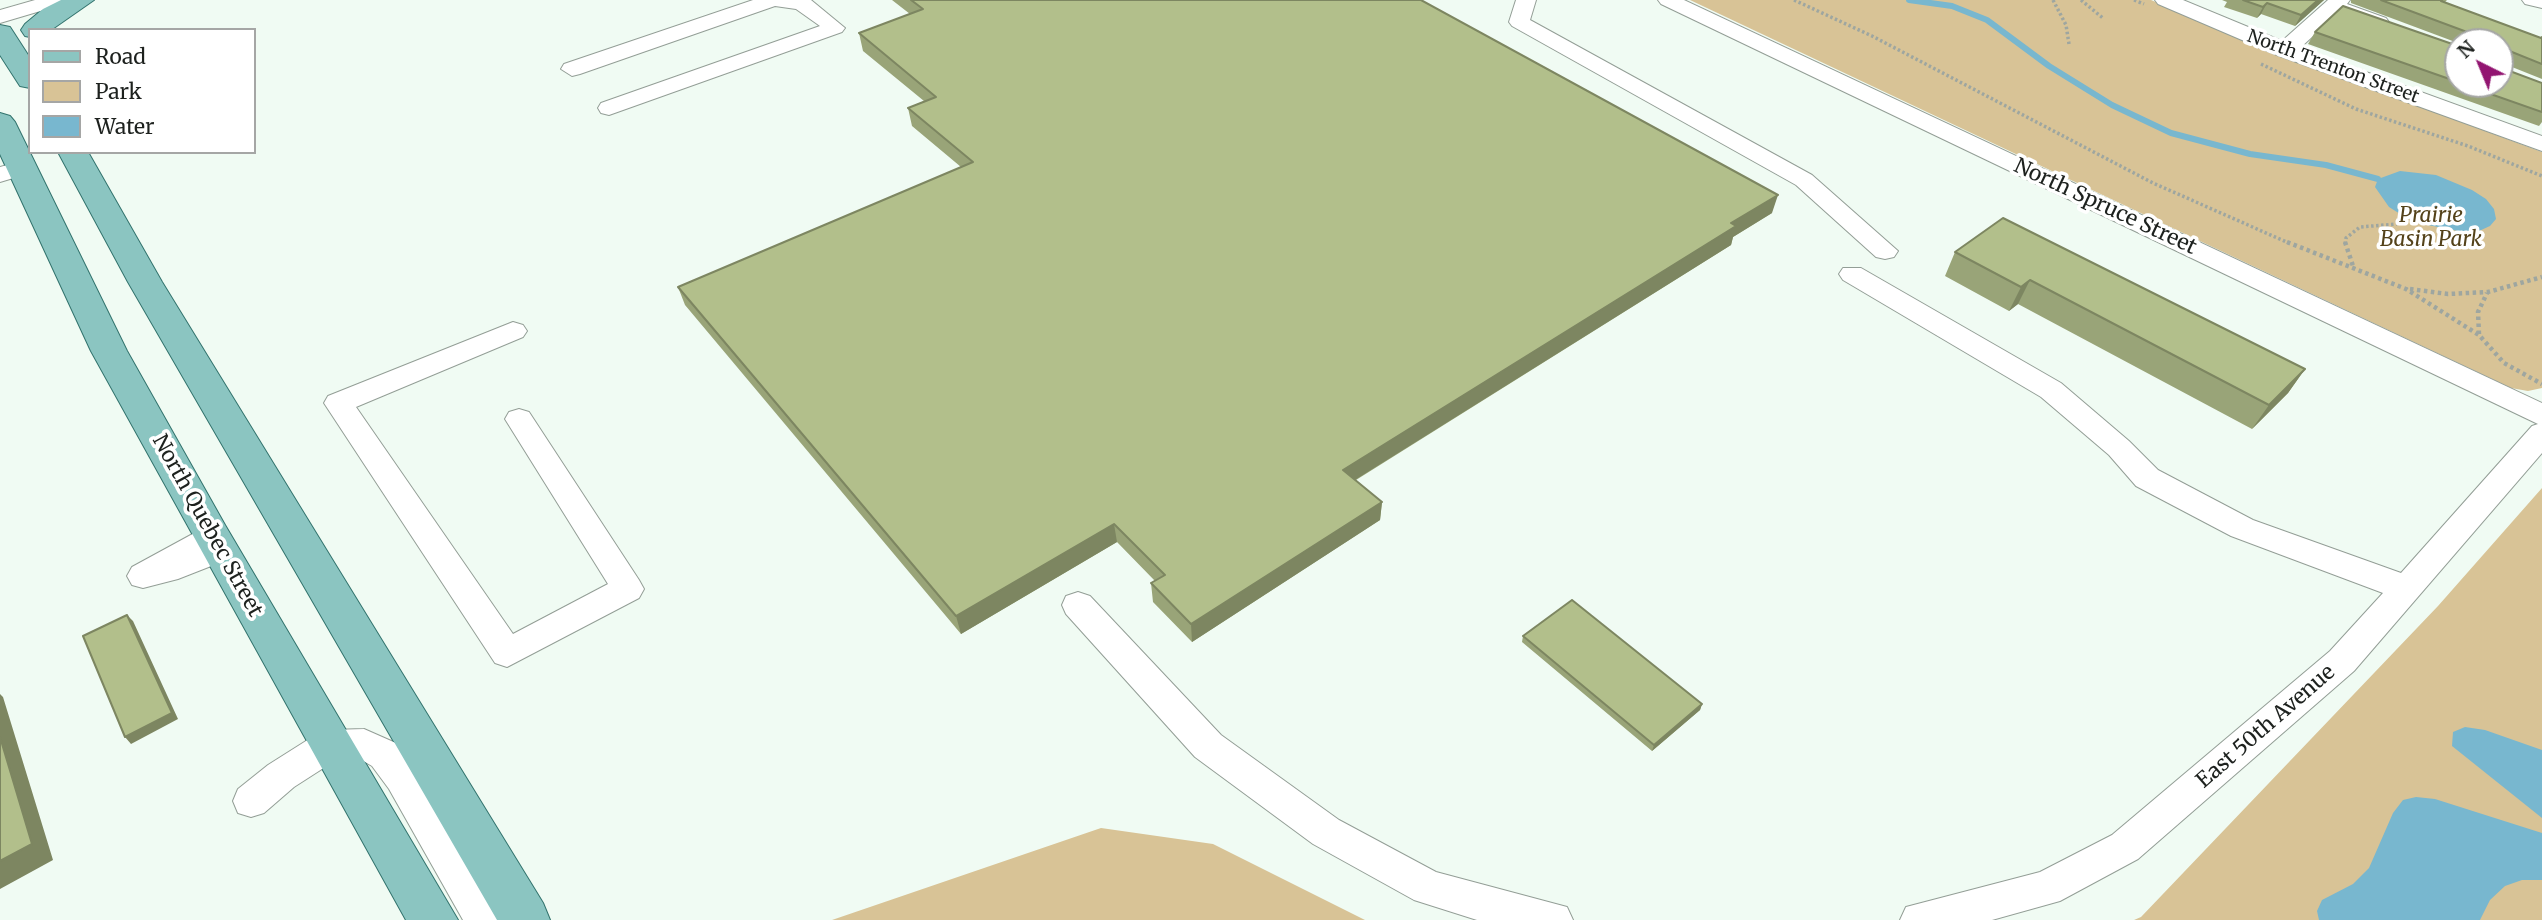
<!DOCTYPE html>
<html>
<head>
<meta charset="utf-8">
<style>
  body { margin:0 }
  #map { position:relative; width:2542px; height:920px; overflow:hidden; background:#f0fbf3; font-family:Merriweather,serif }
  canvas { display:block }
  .legend { position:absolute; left:28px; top:28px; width:228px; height:126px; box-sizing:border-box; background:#fff; border:2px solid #a5a6a5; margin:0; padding:9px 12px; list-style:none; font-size:21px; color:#1d211e }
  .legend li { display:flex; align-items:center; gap:14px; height:35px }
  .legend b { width:35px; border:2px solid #a5a6a5 }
  .north { position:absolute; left:2444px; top:28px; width:70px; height:70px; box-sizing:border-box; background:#fff; border:2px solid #a5a6a5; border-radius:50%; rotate:317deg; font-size:19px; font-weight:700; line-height:28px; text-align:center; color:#1d211e }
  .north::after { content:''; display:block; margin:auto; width:24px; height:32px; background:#921571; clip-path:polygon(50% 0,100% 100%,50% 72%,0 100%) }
</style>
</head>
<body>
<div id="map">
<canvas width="2542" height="920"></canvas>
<ul class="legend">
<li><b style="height:9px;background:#8bc5c1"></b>Road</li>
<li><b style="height:19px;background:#d8c396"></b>Park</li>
<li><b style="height:19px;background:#78b7cf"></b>Water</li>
</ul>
<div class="north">N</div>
</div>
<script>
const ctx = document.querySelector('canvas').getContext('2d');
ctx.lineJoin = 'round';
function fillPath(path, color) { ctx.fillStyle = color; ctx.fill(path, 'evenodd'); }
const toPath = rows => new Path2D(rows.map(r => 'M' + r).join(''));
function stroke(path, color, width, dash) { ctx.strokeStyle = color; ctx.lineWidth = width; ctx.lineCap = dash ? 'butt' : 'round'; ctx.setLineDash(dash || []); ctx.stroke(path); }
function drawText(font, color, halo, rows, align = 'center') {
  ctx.font = font + ' Merriweather,serif'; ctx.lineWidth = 7; ctx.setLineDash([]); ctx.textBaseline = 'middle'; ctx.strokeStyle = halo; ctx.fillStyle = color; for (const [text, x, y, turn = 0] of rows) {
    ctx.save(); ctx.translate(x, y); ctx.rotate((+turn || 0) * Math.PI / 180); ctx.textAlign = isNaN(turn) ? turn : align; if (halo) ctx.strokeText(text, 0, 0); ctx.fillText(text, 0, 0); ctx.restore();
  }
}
fillPath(toPath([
  [1690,0,2151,0,2280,55,2542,152,2542,388,2528,391,2511,388],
  [2542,488,2542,920,2134,920,2141,917,2438,606],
  [1101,828,1213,844,1365,920,832,920]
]), '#d8c396');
fillPath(toPath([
  [2400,171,2436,175,2472,190,2486,199,2494,209,2496,219,2490,226,2479,231,2463,232,2423,224,2405,217,2389,207,2375,187,2378,179],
  [2465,727,2485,730,2542,750,2542,818,2452,746,2453,732],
  [2416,797,2435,799,2542,833,2542,880,2522,880,2505,886,2490,900,2480,920,2319,920,2317,911,2322,900,2353,884,2369,868,2393,813,2403,800]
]), '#78b7cf');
stroke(toPath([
  [1909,0,1952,6,1987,20,2049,66,2112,105,2171,133,2250,154,2326,165,2378,179]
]), '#78b7cf', 6);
const minor = toPath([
  [35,0,67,0,64,4,0,23,0,10,35,0],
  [753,0,811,0,845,28,842,32,609,115,601,113,598,108,601,103,820,26,796,9,775,6,580,74,572,76,561,69,564,64,753,0],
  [1516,0,1536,0,1530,20,1812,175,1898,251,1894,257,1885,259,1876,257,1796,185,1512,26,1509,22,1516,0],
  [1658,0,1684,0,2542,403,2542,453,2354,671,2138,859,2060,901,1992,920,1900,920,1906,907,2040,872,2112,835,2330,651,2383,593,2231,536,2136,486,2109,455,2041,397,1843,280,1839,274,1843,268,1861,268,2061,383,2129,441,2158,470,2253,520,2401,573,2532,426,2538,424,1661,4,1658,0],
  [2155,0,2183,0,2282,41,2328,0,2350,0,2347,4,2386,18,2389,22,2379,28,2337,14,2300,48,2542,136,2542,151,2277,55,2158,4,2155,0],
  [2522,0,2542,0,2542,8,2525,4,2522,0],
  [22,161,30,163,34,168,30,173,0,182,0,167,22,161],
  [513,322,523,325,527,331,523,337,356,407,513,634,608,584,505,419,509,412,519,409,529,412,639,580,644,589,639,598,507,667,495,663,324,403,328,396,513,322],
  [211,524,222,528,227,536,224,540,234,550,229,559,178,579,143,588,132,585,127,576,132,567,211,524],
  [1078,592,1090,596,1221,735,1339,820,1436,872,1567,907,1573,920,1477,920,1414,900,1313,844,1195,757,1066,614,1062,605,1066,596,1078,592],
  [364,729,398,744,415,767,504,920,463,920,389,789,372,766,360,759,336,760,294,787,264,813,251,817,238,813,233,801,238,789,268,765,317,734,330,730,364,729]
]);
const major = toPath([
  [61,0,94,0,51,30,30,30,30,37,25,36,21,30,25,24,43,9,61,0],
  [0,25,10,27,30,58,30,88,20,86,0,55,0,25],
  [0,113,10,116,15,122,127,351,225,525,458,920,406,920,91,351,0,154,0,113],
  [58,152,88,152,162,282,543,903,550,920,497,920,128,282,58,152]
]);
stroke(minor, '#939e96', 2);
stroke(major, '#32736d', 2);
stroke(toPath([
  [1794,0,1872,36,2153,183,2291,244],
  [2053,0,2066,25,2069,44],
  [2081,0,2104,19],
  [2134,0,2144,4],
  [2261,64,2356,109,2468,146,2542,176],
  [2345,244,2346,238,2360,227,2397,224]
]), '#9ea6a0', 3.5, [2.5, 2.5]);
stroke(toPath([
  [2287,242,2406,289,2479,335,2504,363,2542,384],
  [2345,242,2354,269],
  [2410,289,2448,294,2488,292,2542,277],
  [2479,334,2478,312,2487,293]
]), '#9ea6a0', 4.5, [3.5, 3.5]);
fillPath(minor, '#fff');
fillPath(major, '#8bc5c1');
fillPath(toPath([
  [892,0,1421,0,1772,213,1733,237,1731,245,1356,480,1382,502,1380,520,1192,642,1153,602,1151,583,1155,581,1117,542,961,634,685,305,678,287,961,167,912,126,908,108,924,101,863,51,859,33,910,14],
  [2222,0,2324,0,2295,26,2261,14,2257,18,2224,7,2227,2],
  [2351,0,2447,0,2444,3,2541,38,2542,37,2542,79,2507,65,2507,70,2542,83,2542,122,2539,126,2308,44,2315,32,2458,46,2458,84,2500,84,2500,42,2458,42,2458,43,2351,3],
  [1955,252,2305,369,2288,393,2252,429,2018,304,2009,311,1945,276],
  [1523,636,1702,704,1700,710,1652,751,1522,642]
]), '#99a478');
fillPath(toPath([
  [2318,0,2324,0,2295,26,2301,15],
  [2267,3,2261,14,2257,18,2263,7],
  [1778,195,1772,213,1733,237,1731,245,1342,488,1343,470,1731,223],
  [2030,280,2018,304,2009,311,2021,287],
  [2305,369,2288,393,2252,429,2269,405],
  [1382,502,1380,520,1192,642,1191,624],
  [1114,524,1117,542,961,634,956,616],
  [127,615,133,621,178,719,131,744,125,737],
  [0,694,3,697,53,860,0,889],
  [1702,704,1700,710,1652,751,1654,745]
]), '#7d8661');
const building = toPath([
  [911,0,1421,0,1778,195,1731,223,1736,226,1343,470,1382,502,1191,624,1151,583,1165,575,1114,524,956,616,678,287,973,162,908,108,936,97,859,33,923,9,911,0],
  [2243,0,2318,0,2301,15,2267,3,2263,7,2243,0],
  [2381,0,2442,0,2441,1,2541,38,2542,37,2542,64,2507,50,2507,70,2542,83,2542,112,2462,84,2500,84,2500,42,2467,42,2467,32,2381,0],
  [2343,6,2458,46,2458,82,2315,32,2343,6],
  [2003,218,2305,369,2269,405,2030,280,2021,287,1955,252,2003,218],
  [1572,600,1702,704,1654,745,1523,636,1572,600],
  [127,615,172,713,125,737,83,636,127,615],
  [0,737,32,844,0,861,0,737]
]);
fillPath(building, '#b2bf8b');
stroke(building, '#7d8661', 2);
drawText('18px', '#1d211e', '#fff', [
  ["North Trenton Street",2333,67,20]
]);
drawText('21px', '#1d211e', '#fff', [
  ["North Spruce Street",2105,207,25],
  ["North Quebec Street",207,526,61],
  ["East 50th Avenue",2266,727,-41]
]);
drawText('italic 21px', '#54421a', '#fff', [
  ["Prairie",2431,216],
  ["Basin Park",2431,240]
]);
</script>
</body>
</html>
